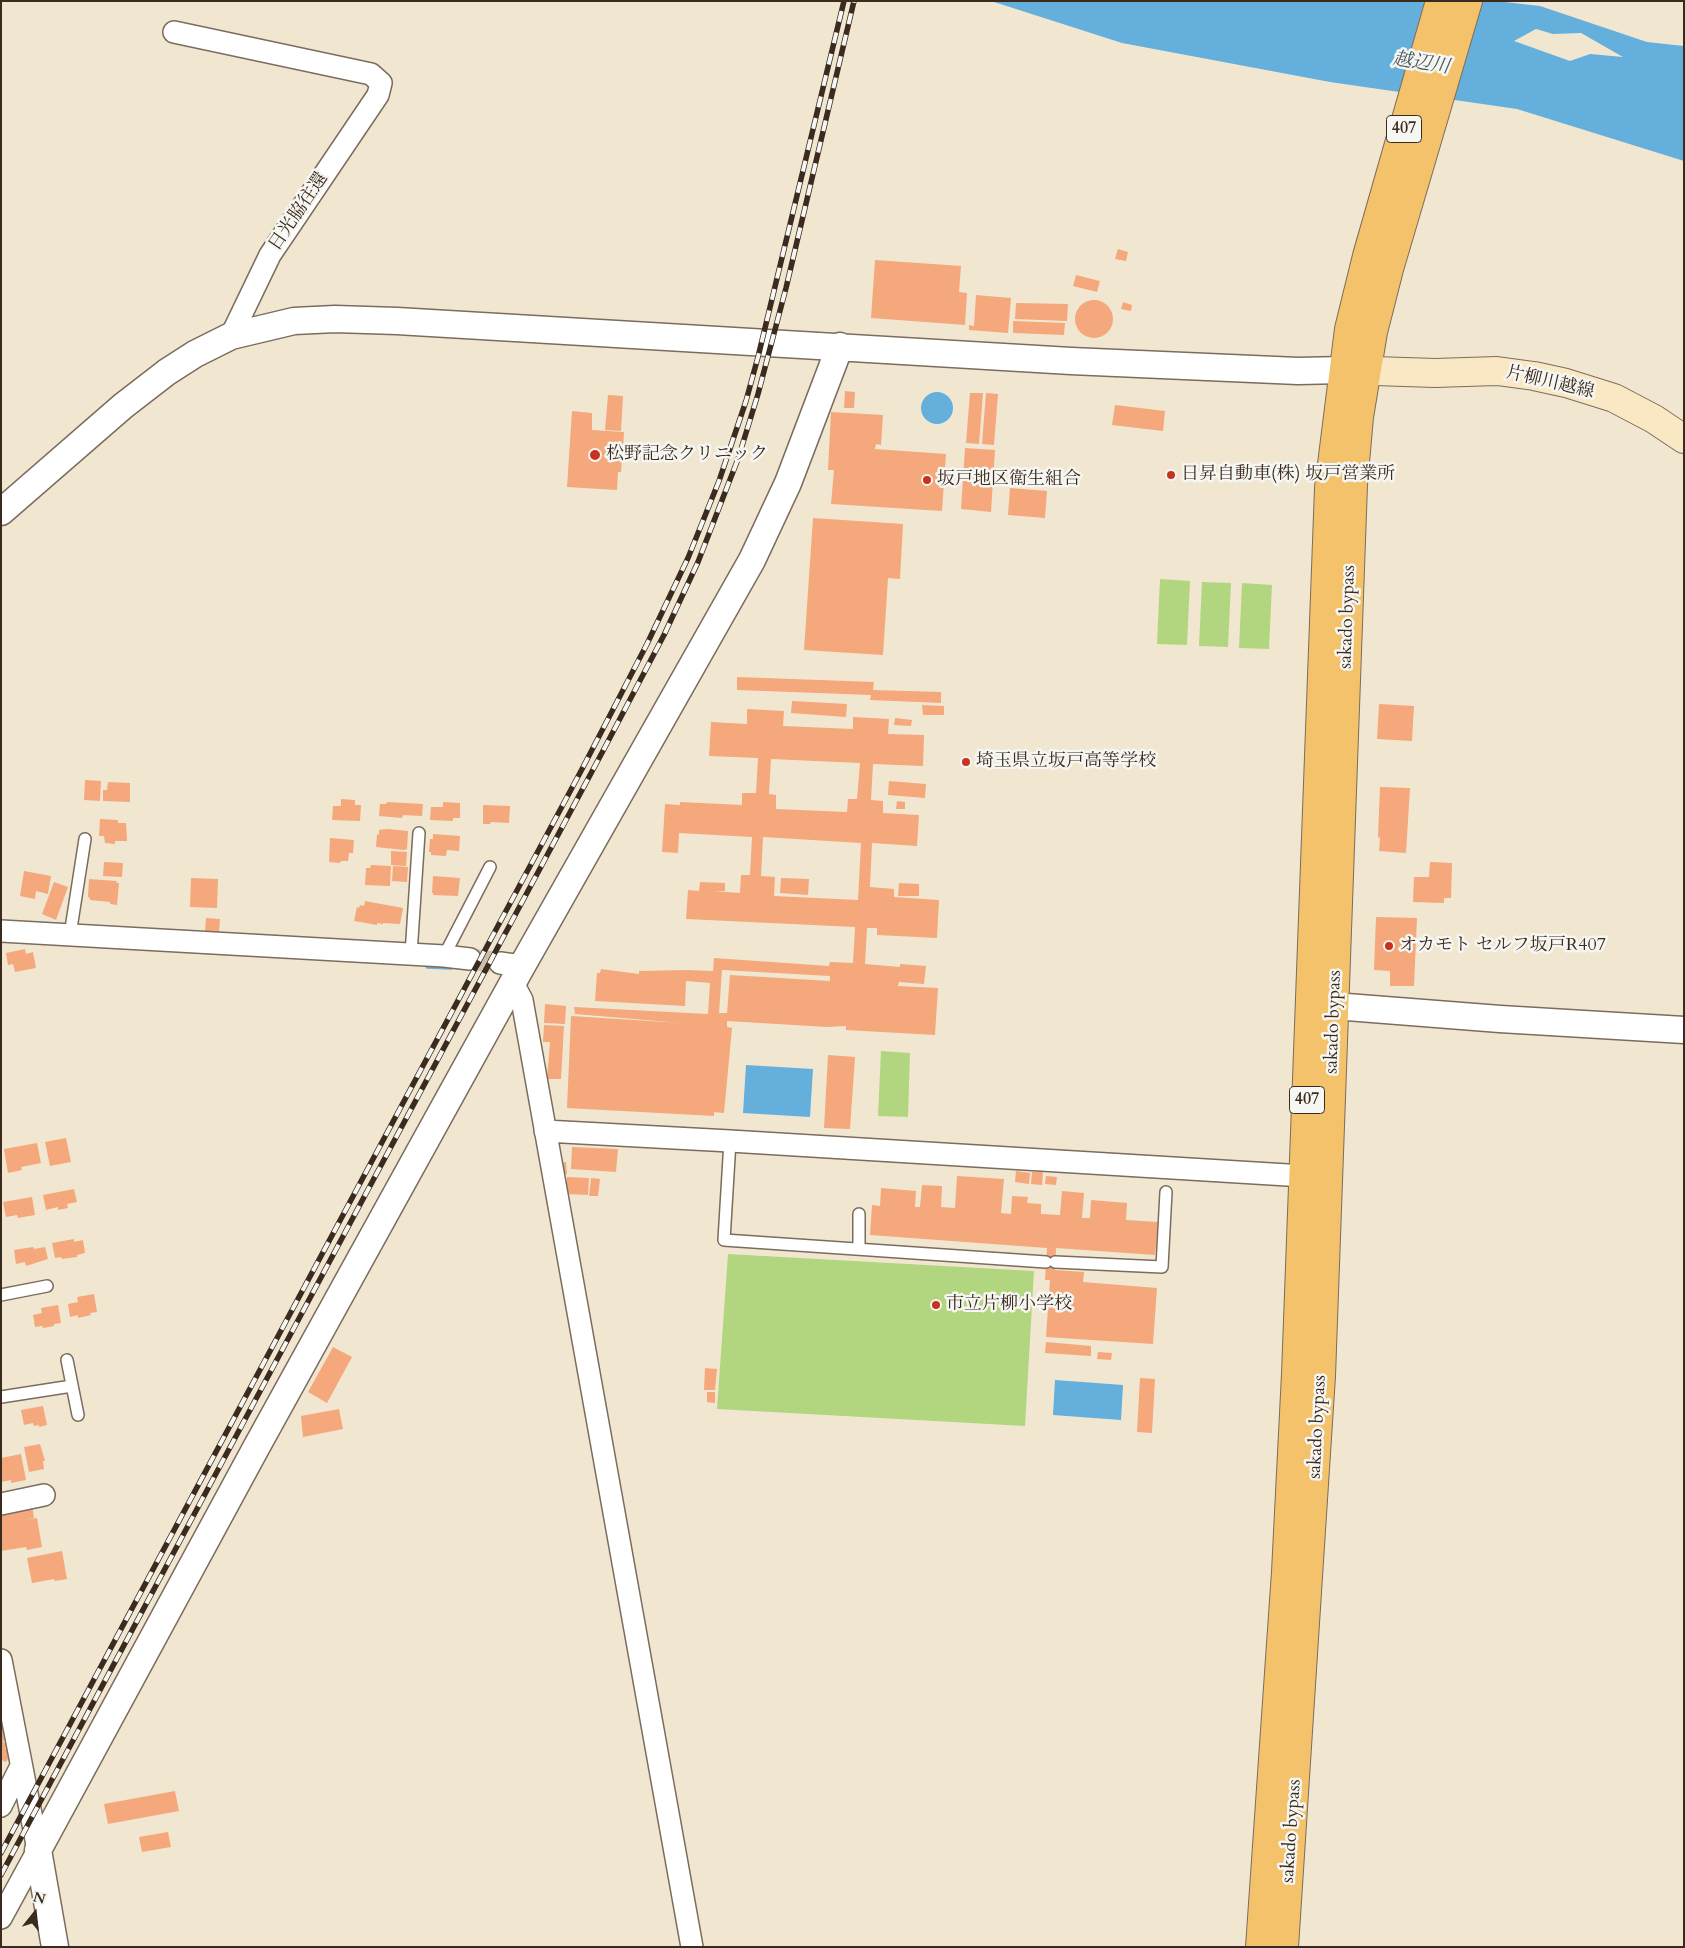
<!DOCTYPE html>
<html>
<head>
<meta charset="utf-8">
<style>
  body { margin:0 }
  #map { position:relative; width:1685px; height:1948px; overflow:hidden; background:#f1e7d1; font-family:Cardo,serif }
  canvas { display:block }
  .frame { position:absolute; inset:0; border:2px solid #3b2a1e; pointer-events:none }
  .north { position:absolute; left:10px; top:1888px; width:50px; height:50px; -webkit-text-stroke:4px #f6f6f2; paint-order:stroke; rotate:16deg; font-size:14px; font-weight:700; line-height:20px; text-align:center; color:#3b2a1e }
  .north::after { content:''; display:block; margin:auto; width:18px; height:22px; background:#3b2a1e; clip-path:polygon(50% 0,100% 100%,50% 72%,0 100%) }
</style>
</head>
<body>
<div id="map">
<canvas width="1685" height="1948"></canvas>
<div class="frame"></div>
<div class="north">N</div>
</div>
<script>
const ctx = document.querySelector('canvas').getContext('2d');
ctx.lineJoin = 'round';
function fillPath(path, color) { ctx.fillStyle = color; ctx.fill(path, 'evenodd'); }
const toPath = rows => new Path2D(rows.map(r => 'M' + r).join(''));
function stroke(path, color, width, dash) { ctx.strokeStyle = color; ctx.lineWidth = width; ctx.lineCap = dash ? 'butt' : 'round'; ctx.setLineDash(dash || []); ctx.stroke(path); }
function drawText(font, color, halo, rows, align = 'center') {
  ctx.font = font + ' Cardo,"Noto Serif JP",serif'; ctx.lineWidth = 5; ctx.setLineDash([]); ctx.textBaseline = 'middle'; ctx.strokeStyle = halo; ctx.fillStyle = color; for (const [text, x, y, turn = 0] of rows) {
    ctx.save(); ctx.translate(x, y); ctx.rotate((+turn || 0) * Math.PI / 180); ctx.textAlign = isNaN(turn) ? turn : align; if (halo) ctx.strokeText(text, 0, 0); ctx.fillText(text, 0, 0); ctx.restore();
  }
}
fillPath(toPath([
  [1160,579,1190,581,1187,645,1157,644],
  [1202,582,1231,583,1228,647,1199,646],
  [1242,583,1272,585,1269,649,1239,648],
  [881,1051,910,1053,908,1117,878,1116],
  [728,1254,1034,1271,1025,1426,717,1409]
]), '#b2d67f');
fillPath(toPath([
  [991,1,1496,1,1540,6,1647,42,1684,46,1684,161,1517,109,1330,82,1122,43],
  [1536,29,1553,34,1581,33,1623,57,1590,54,1570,61,1514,41],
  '921 408a16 16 0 1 1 32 0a16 16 0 1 1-32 0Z',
  [746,1065,813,1069,810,1117,743,1113],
  [1055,1380,1123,1385,1121,1420,1053,1415]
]), '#65afdd');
stroke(toPath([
  [428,966,451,967]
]), '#65afdd', 5.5);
fillPath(toPath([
  [1118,249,1128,252,1126,261,1115,259],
  [875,260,961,266,959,292,967,293,965,325,871,318],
  [1076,275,1100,281,1097,292,1073,286],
  [976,295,1011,298,1008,333,969,330,969,325,974,326],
  '1075 319a19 19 0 1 1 38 0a19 19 0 1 1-38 0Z',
  [1123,302,1132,305,1131,311,1121,309],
  [1016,303,1068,304,1067,321,1015,319],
  [1013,321,1065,323,1064,335,1013,333],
  [845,391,855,392,854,408,844,408],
  [970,393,983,393,979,444,966,443],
  [986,393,998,394,994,445,982,444],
  [608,395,623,396,621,431,605,430],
  [1115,405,1165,411,1163,431,1112,425],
  [572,411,592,413,592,430,624,432,623,452,620,452,619,459,622,459,621,472,618,472,617,490,567,487],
  [831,412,883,415,881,445,876,444,875,449,946,454,942,511,831,504,834,470,828,470],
  [965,448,995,450,991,512,961,509],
  [1010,488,1047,491,1045,518,1008,515],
  [813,518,903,524,900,579,888,578,883,655,804,650],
  [737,677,874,682,873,690,941,692,941,703,870,700,871,695,737,690],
  [792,701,847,704,846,717,791,713],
  [1379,704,1414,706,1412,741,1377,739],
  [922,705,944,706,944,715,923,715],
  [747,709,784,711,783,726,853,729,853,717,889,719,888,734,924,735,923,766,873,764,871,800,883,801,883,813,919,815,917,846,872,843,870,887,894,889,894,897,939,900,937,938,877,935,877,928,867,928,865,964,900,967,900,964,926,966,924,984,899,982,898,986,938,988,935,1035,846,1030,846,1026,827,1027,727,1021,727,1027,732,1028,724,1113,714,1112,714,1116,567,1108,571,1016,681,1023,575,1014,574,1007,708,1014,710,983,686,981,685,1006,595,1001,597,973,600,973,601,969,639,974,639,971,687,970,713,971,714,958,829,966,830,962,853,963,855,927,686,919,688,890,699,891,700,882,725,883,725,891,713,891,740,893,741,875,750,875,752,837,679,833,678,853,662,852,665,804,680,805,680,802,742,805,742,793,756,793,758,758,709,756,711,722,747,724],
  [771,759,860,763,857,799,848,799,847,812,776,809,776,795,769,794],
  [763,837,861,843,858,900,774,896,775,877,761,876],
  [722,970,830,976,830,981,730,975,727,1013,719,1013],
  [895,718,912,720,911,726,894,725],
  [85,780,101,781,100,801,84,800],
  [889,781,926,784,925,798,888,795],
  [108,782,130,783,130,802,103,801,103,790,107,790],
  [1380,787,1410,788,1406,853,1379,851,1380,838,1378,837],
  [341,799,355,800,355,805,361,805,360,821,332,820,333,806,341,806],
  [897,801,905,802,905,809,896,809],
  [387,802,423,804,422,816,403,815,402,818,379,816,380,804,386,804],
  [443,802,460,803,460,818,453,818,453,821,430,820,431,807,443,807],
  [483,805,510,806,509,823,491,822,490,824,483,824],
  [100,819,118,820,118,823,126,823,127,841,115,841,115,844,105,843,104,836,99,836],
  [387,829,408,831,407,849,404,850,376,847,377,834,379,835,379,830],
  [433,834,460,836,459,851,447,850,446,856,431,855,431,852,429,852,430,839,433,839],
  [330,838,354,840,353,853,349,853,348,861,341,861,340,863,329,862],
  [391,851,407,852,406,866,391,865],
  [104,862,123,863,122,877,103,876],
  [1430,862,1452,863,1451,898,1444,898,1444,903,1413,902,1414,877,1429,877],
  [371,865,391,866,390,886,365,885,366,868,370,868],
  [393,866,408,867,407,882,392,881],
  [24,871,51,876,48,894,36,891,35,899,20,896],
  [433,876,460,878,458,896,433,895,433,893,432,893],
  [191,878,218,879,217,908,190,907],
  [781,878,809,879,808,895,780,893],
  [89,879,117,881,116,883,119,883,117,905,110,904,110,902,90,900,90,898,88,897],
  [54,882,68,887,56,920,42,914],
  [899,883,919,884,919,896,898,896],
  [365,901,403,908,400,924,383,923,383,924,377,923,377,925,354,921,357,907,359,908,360,905,364,906],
  [1376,917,1417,918,1414,986,1390,986,1390,971,1374,970],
  [206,918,220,919,219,932,205,931],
  [25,949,26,954,33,952,36,968,15,972,13,964,8,965,6,953],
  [545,1004,566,1006,565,1024,544,1023],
  [544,1025,564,1026,561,1079,547,1079,550,1042,543,1042],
  [828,1055,855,1057,850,1129,824,1128],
  [66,1138,71,1162,50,1166,45,1142],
  [37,1143,41,1163,21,1167,22,1170,8,1173,4,1149],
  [572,1147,618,1149,616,1172,571,1169],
  [566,1162,567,1174,562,1175,560,1163],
  [1016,1171,1030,1173,1029,1184,1015,1182],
  [1032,1172,1043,1172,1042,1185,1031,1184],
  [957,1176,1004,1179,1001,1213,1011,1214,1012,1196,1028,1197,1027,1203,1041,1204,1041,1214,1060,1215,1062,1191,1084,1193,1082,1218,1090,1218,1091,1200,1127,1203,1126,1220,1158,1222,1155,1255,1056,1248,1055,1270,1084,1272,1083,1282,1157,1288,1153,1344,1046,1337,1050,1280,1045,1280,1047,1248,870,1235,872,1205,880,1206,881,1188,916,1191,915,1207,920,1207,922,1185,942,1186,941,1207,955,1208],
  [1046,1176,1057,1177,1056,1185,1045,1184],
  [567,1177,589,1178,588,1195,566,1194],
  [591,1178,600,1179,598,1196,589,1196],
  [74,1189,77,1202,67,1204,68,1208,58,1210,58,1207,46,1210,43,1195],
  [32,1197,35,1215,18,1218,17,1215,6,1217,3,1202],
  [74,1239,74,1242,83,1240,85,1253,77,1255,77,1257,62,1259,61,1257,55,1258,52,1243],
  [33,1247,34,1249,45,1247,48,1259,26,1266,25,1262,16,1264,14,1250],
  [94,1294,97,1312,90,1313,91,1315,78,1318,78,1315,70,1317,68,1304,78,1302,77,1297],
  [58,1305,61,1323,54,1324,54,1326,43,1328,42,1326,35,1327,33,1315,42,1313,41,1308],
  [1046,1342,1091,1346,1091,1356,1045,1353],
  [333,1347,352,1357,327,1403,308,1392],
  [1098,1352,1112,1353,1111,1360,1097,1359],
  [705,1368,717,1369,715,1390,704,1390],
  [1140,1378,1155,1379,1152,1433,1137,1432],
  [707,1392,715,1392,715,1403,707,1402],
  [43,1406,47,1425,39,1427,39,1425,34,1426,33,1423,24,1425,21,1410],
  [339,1409,343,1429,303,1437,301,1416],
  [40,1444,45,1461,43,1461,44,1469,29,1472,24,1447],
  [21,1454,26,1480,11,1483,11,1480,1,1482,1,1458],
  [32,1504,34,1518,23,1520,37,1518,42,1547,27,1550,26,1547,1,1551,1,1510],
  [62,1551,67,1579,55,1581,54,1579,32,1583,27,1558],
  [1,1728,6,1731,4,1735,6,1737,3,1742,7,1744,5,1748,9,1750,7,1755,10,1756,6,1762,1,1760],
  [175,1791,179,1811,108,1824,104,1804],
  [168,1832,171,1847,142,1852,139,1837]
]), '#f4a87b');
stroke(toPath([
  [470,959,500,963]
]), '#cdc1ad', 21, [21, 11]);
const service = toPath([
  [70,935,85,839],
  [411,954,419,833],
  [444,956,490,867],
  [730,1141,724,1240,1046,1262],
  [859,1249,859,1214],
  [1055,1262,1162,1267,1166,1192],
  [1,1295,47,1286],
  [67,1360,78,1415],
  [1,1397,72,1386]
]);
const minor = toPath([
  [174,32,371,74,381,83,378,95,270,255,231,336],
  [1,931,444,956,470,959],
  [500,963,522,966],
  [513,983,522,1000,692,1947],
  [545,1131,730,1141,1304,1176],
  [1,1504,44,1495],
  [1,1660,38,1850,1,1918],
  [1,1806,21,1766]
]);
const tertiary = toPath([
  [1,512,123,406,167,372,195,354,231,336,294,321,335,319,397,321,1071,361,1298,371,1344,370],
  [1334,1006,1500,1019,1684,1030],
  [55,1947,38,1850,257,1446,522,966,752,560,788,483,840,346]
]);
const secondary = toPath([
  [1344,370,1435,373,1497,371,1534,376,1566,383,1614,398,1654,419,1684,439]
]);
const trunk = toPath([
  [1260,1947,1286,1572,1296,1374,1329,488,1349,329,1367,256,1440,1],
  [1284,1947,1321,1376,1353,485,1359,417,1373,332,1389,269,1468,1]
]);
stroke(service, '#7b6c5d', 14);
stroke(minor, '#7b6c5d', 24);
stroke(tertiary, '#7b6c5d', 29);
stroke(secondary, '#7b6c5d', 30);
stroke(trunk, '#7b6c5d', 30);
stroke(service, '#fff', 11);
stroke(minor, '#fff', 21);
stroke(tertiary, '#fff', 26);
stroke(secondary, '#fae7c3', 28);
stroke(trunk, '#f3c26a', 28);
const rail = toPath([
  [1,1853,581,771,647,644,688,558,719,481,746,401,758,357,844,1],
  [1,1875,604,749,664,635,698,562,738,459,758,394,786,288,854,1]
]);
stroke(rail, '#3b2a1e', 5.5);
stroke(rail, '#f6f6f2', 4, [11]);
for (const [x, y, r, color] of [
  [595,455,6,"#c8321e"],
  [1171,475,5,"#c8321e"],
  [927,480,5,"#c8321e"],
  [966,762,5,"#c8321e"],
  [1389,946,5,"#c8321e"],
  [936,1305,5,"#c8321e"]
]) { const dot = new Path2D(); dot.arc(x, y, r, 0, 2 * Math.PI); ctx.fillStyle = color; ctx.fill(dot); stroke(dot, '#f6f6f2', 2); }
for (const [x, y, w] of [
  [1404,129,35],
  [1307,1100,35]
]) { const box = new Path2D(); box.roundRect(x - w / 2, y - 13.5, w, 27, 4); ctx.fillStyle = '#f6f6f2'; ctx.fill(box); stroke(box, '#3b2a1e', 1); }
drawText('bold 16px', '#3b2a1e', null, [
  ["407",1404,129],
  ["407",1307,1100]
]);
drawText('18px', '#3b2a1e', '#f6f6f2', [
  ["日光脇往還",299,212,-56],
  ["片柳川越線",1550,383,13],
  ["sakado bypass",1348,617,-88],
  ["sakado bypass",1334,1022,-88],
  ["sakado bypass",1318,1427,-87],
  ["sakado bypass",1292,1831,-86]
]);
drawText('18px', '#3b2a1e', '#f6f6f2', [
  ["松野記念クリニック",606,455],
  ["日昇自動車(株) 坂戸営業所",1181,475],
  ["坂戸地区衛生組合",937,480],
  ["埼玉県立坂戸高等学校",976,762],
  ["オカモト セルフ坂戸R407",1399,946],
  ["市立片柳小学校",946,1305]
], 'left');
drawText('italic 19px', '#4a5961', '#f6f6f2', [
  ["越辺川",1421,64,9]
]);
</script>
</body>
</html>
